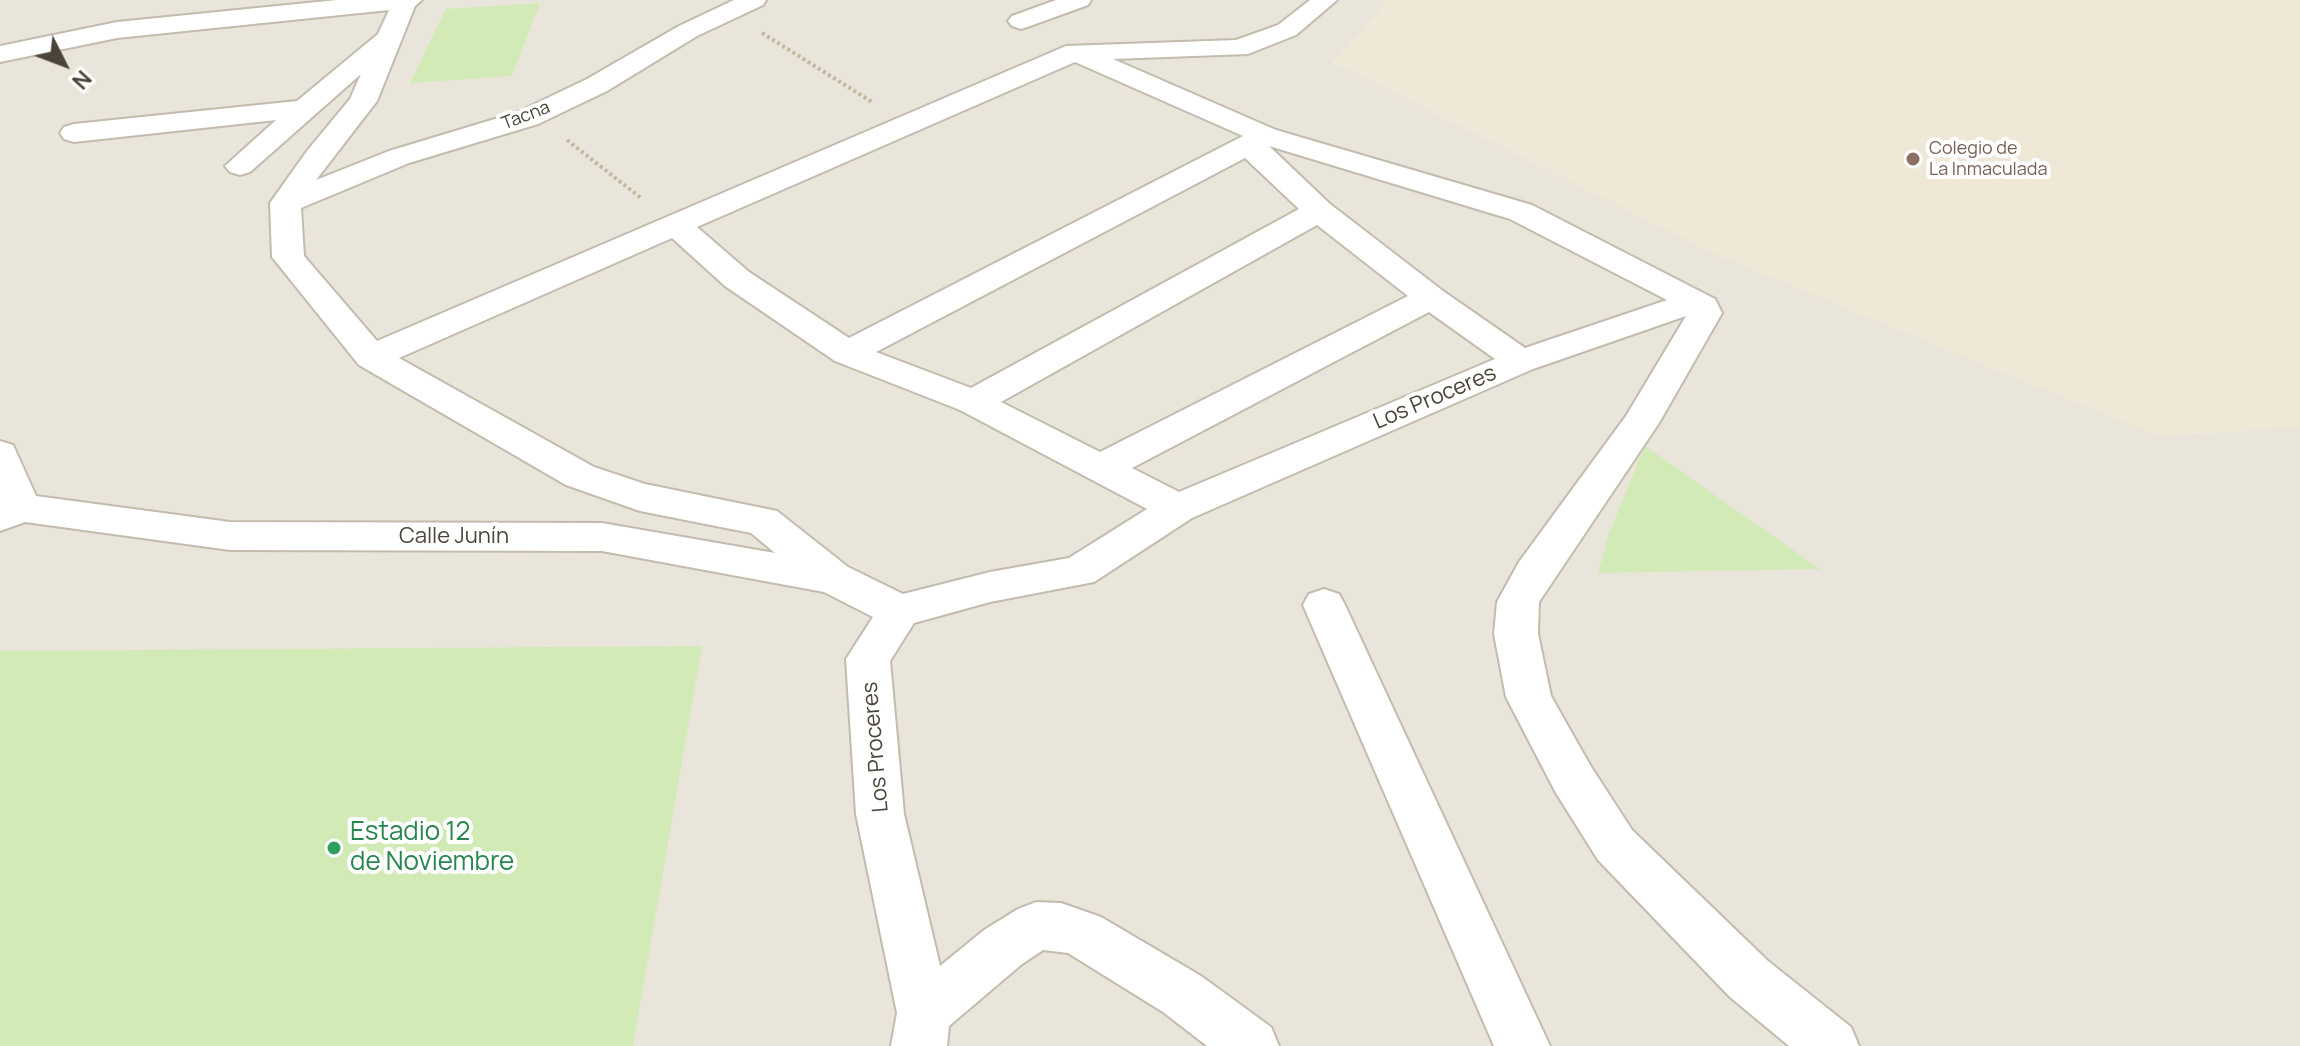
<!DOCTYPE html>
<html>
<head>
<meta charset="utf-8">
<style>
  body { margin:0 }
  #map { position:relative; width:2300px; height:1046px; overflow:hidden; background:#f6f3ec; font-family:Manrope,sans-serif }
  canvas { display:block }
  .north { position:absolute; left:24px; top:24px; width:80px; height:80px; -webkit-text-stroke:6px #fff; paint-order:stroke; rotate:132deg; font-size:22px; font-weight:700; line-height:32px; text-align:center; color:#4b4439 }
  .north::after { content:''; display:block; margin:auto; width:28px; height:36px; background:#4b4439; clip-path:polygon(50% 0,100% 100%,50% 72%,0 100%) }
</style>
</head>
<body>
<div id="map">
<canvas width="2300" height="1046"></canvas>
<div class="north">N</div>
</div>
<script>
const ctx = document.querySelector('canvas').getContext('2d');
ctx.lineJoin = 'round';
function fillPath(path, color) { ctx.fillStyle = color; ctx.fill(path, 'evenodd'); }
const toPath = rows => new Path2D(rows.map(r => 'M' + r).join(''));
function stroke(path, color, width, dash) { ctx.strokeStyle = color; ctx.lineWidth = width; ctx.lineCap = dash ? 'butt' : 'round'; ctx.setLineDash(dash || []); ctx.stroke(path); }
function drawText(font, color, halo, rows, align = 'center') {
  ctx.font = font + ' Manrope,sans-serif'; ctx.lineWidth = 8; ctx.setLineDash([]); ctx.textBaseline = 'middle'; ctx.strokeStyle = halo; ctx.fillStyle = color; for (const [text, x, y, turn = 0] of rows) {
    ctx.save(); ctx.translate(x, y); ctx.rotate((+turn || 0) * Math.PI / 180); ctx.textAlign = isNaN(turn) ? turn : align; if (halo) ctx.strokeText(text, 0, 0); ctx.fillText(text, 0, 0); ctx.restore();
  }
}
fillPath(toPath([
  [0,0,1389,0,1334,63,2157,436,2300,427,2300,1046,0,1046]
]), '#eae5da');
fillPath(toPath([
  [1389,0,2300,0,2300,427,2157,436,1719,256,1333,62]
]), '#efe8d6');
fillPath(toPath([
  [540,3,512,76,410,83,446,9],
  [1645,446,1820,569,1598,573,1608,536],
  [702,646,633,1046,0,1046,0,651]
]), '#d2eab5');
const minor = toPath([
  [337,0,422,0,415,6,377,101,316,180,389,151,518,112,587,79,679,26,734,0,766,0,763,5,697,36,607,91,538,124,409,163,301,208,304,256,377,341,1066,46,1236,40,1278,25,1310,0,1337,0,1296,35,1248,54,1113,59,1276,130,1532,205,1715,299,1722,313,1659,423,1539,602,1538,634,1551,696,1590,765,1632,830,1768,961,1851,1027,1859,1046,1789,1046,1730,997,1598,860,1556,793,1506,697,1494,634,1497,602,1519,562,1626,416,1686,316,1533,369,1192,518,1094,582,990,602,914,623,890,661,904,814,940,966,984,930,1018,909,1036,902,1061,903,1101,917,1201,976,1271,1027,1279,1046,1207,1046,1163,1012,1068,953,1043,950,1022,964,949,1026,947,1046,891,1046,897,1013,856,814,846,659,873,617,824,592,602,551,230,550,25,522,0,531,0,441,13,445,36,496,230,522,602,523,775,553,751,533,640,511,566,485,359,365,272,257,270,203,307,151,350,99,361,74,250,172,240,175,230,172,225,166,276,120,74,142,64,139,60,133,64,127,74,124,297,101,378,34,389,10,117,38,0,62,0,46,117,22,337,0],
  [1075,62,1243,136,849,338,749,272,697,227,1075,62],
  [1269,146,1510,219,1667,300,1525,348,1443,291,1330,204,1269,146],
  [1245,158,1299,209,971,388,876,352,1245,158],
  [1317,225,1408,296,1100,452,1001,402,1317,225],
  [672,238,725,286,835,361,960,410,1147,509,1069,558,990,572,903,594,848,567,777,511,645,484,594,467,399,358,672,238],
  [1429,312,1495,359,1179,492,1132,468,1429,312],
  [1056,0,1091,0,1088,5,1030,26,1021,29,1012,26,1008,21,1012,16,1056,0],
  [1324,589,1339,594,1345,605,1550,1046,1494,1046,1303,605,1309,594,1324,589]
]);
stroke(minor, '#c2bbae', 4);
stroke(toPath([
  [762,33,872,102],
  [567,140,641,198]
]), '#c4b79f', 4, [3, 3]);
fillPath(minor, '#fff');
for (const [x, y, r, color] of [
  [1913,159,8,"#8d6e63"],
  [334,848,8,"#2e9e5b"]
]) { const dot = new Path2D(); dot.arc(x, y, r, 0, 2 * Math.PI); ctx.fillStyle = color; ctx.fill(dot); stroke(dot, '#fff', 3); }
drawText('18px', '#4b4439', '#fff', [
  ["Tacna",526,116,-21]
]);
drawText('18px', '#785e54', '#fff', [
  ["Colegio de",1929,149],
  ["La Inmaculada",1929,170]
], 'left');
drawText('22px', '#4b4439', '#fff', [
  ["Los Proceres",1435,398,-23],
  ["Calle Junín",454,537],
  ["Los Proceres",876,747,-95]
]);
drawText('26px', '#27864d', '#fff', [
  ["Estadio 12",350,833],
  ["de Noviembre",350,863]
], 'left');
</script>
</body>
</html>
